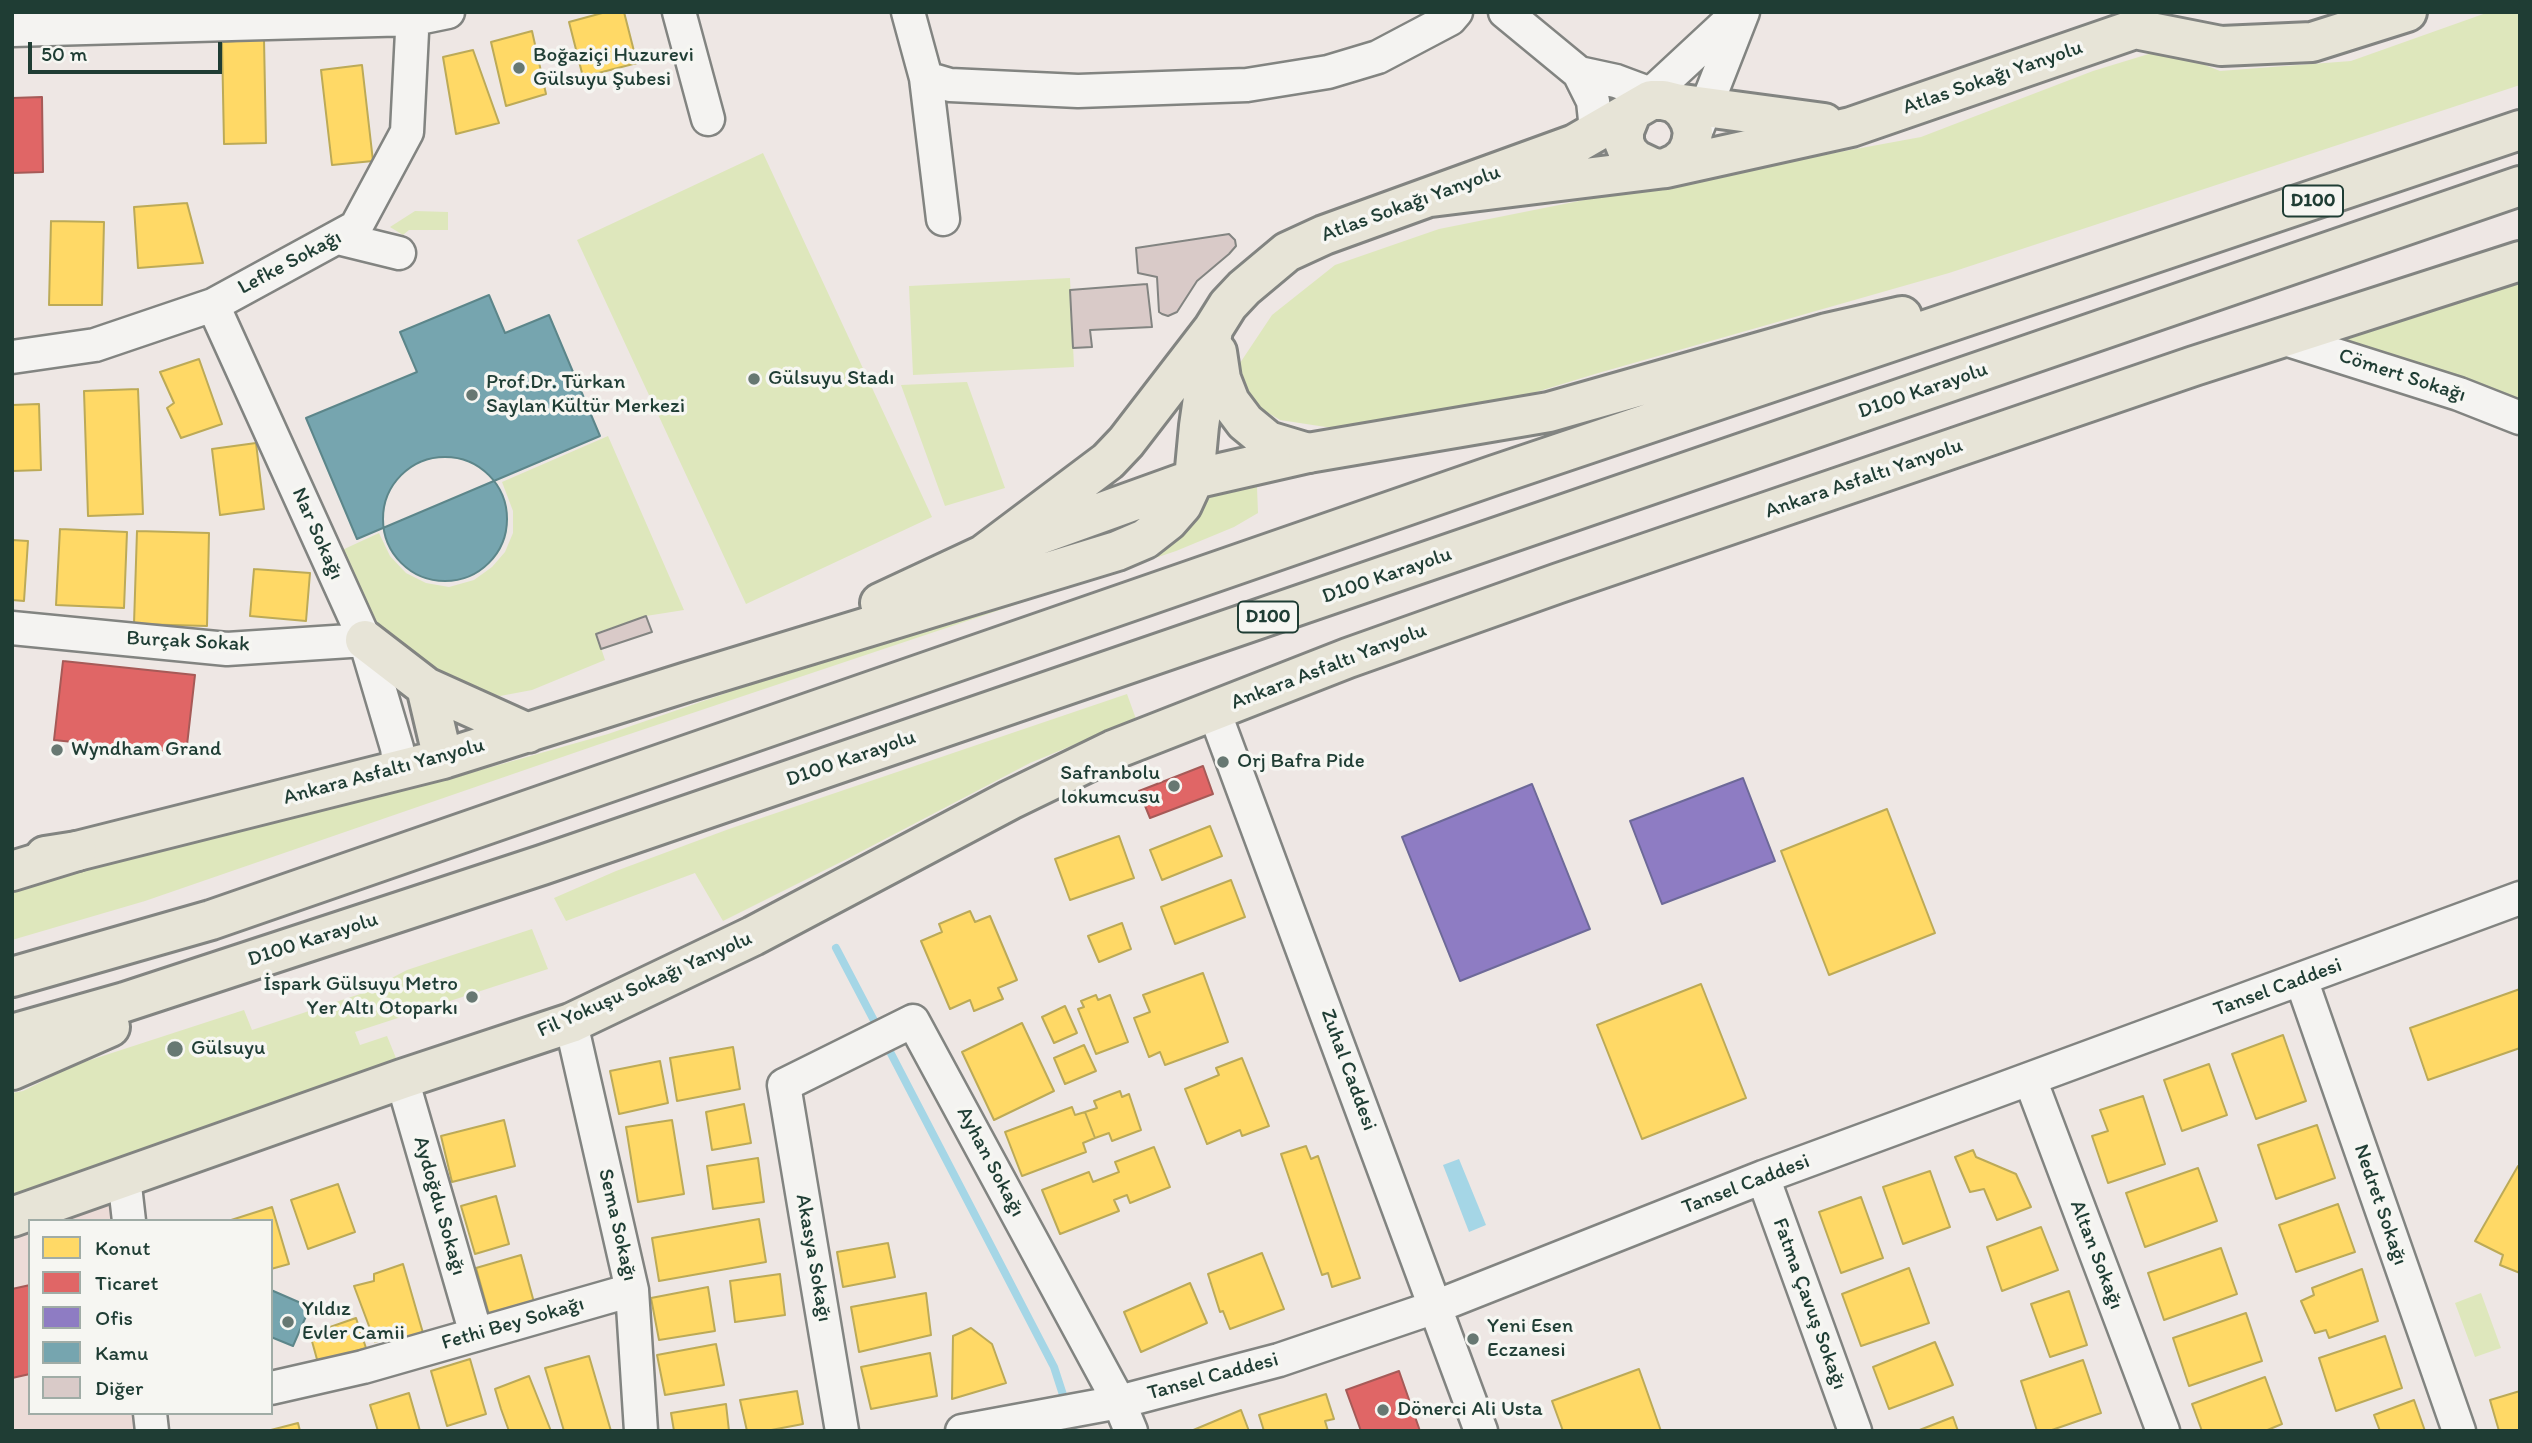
<!DOCTYPE html>
<html>
<head>
<meta charset="utf-8">
<style>
  body { margin:0 }
  #map { position:relative; width:2532px; height:1443px; overflow:hidden; background:#eee7e4; font-family:Itim,sans-serif }
  canvas { display:block }
  .frame { position:absolute; inset:0; border:14px solid #1f3d34; pointer-events:none }
  .legend { position:absolute; left:28px; top:1219px; width:245px; height:196px; box-sizing:border-box; background:#f6f6f2; border:2px solid #a0aca6; margin:0; padding:9px 12px; list-style:none; font-size:21px; color:#1f3d34 }
  .legend li { display:flex; align-items:center; gap:14px; height:35px }
  .legend b { width:35px; border:2px solid #a0aca6 }
  .scale { position:absolute; left:28px; top:42px; width:194px; height:32px; box-sizing:border-box; border:4px solid #1f3d34; border-top:0; padding-left:9px; font-size:21px; line-height:24px; white-space:nowrap; color:#1f3d34; -webkit-text-stroke:5px #f6f6f2; paint-order:stroke }
</style>
</head>
<body>
<div id="map">
<canvas width="2532" height="1443"></canvas>
<div class="frame"></div>
<ul class="legend">
<li><b style="height:19px;background:#ffd966"></b>Konut</li>
<li><b style="height:19px;background:#e06666"></b>Ticaret</li>
<li><b style="height:19px;background:#8e7cc3"></b>Ofis</li>
<li><b style="height:19px;background:#76a5af"></b>Kamu</li>
<li><b style="height:19px;background:#d9cac8"></b>Diğer</li>
</ul>
<div class="scale">50 m</div>
</div>
<script>
const ctx = document.querySelector('canvas').getContext('2d');
ctx.lineJoin = 'round';
function fillPath(path, color) { ctx.fillStyle = color; ctx.fill(path, 'evenodd'); }
const toPath = rows => new Path2D(rows.map(r => 'M' + r).join(''));
function stroke(path, color, width, dash) { ctx.strokeStyle = color; ctx.lineWidth = width; ctx.lineCap = dash ? 'butt' : 'round'; ctx.setLineDash(dash || []); ctx.stroke(path); }
function drawText(font, color, halo, rows, align = 'center') {
  ctx.font = font + ' Itim,sans-serif'; ctx.lineWidth = 7; ctx.setLineDash([]); ctx.textBaseline = 'middle'; ctx.strokeStyle = halo; ctx.fillStyle = color; for (const [text, x, y, turn = 0] of rows) {
    ctx.save(); ctx.translate(x, y); ctx.rotate((+turn || 0) * Math.PI / 180); ctx.textAlign = isNaN(turn) ? turn : align; if (halo) ctx.strokeText(text, 0, 0); ctx.fillText(text, 0, 0); ctx.restore();
  }
}
fillPath(toPath([
  [110,1193,114,1221,38,1221],
  [30,1224,30,1413,142,1413,144,1431,12,1431,12,1231]
]), '#ecdbd7');
fillPath(toPath([
  [2489,12,2520,12,2520,85,1949,273,1595,374,1484,408,1352,431,1280,420,1250,402,1238,366,1272,315,1335,265,1439,229,1649,187,1921,137,2093,71,2165,49,2220,71,2351,61],
  [763,153,932,517,746,604,577,240],
  [415,211,448,212,448,230,409,230,403,235,390,227],
  [2520,261,2520,419,2282,338],
  [1070,278,1074,367,913,375,909,286],
  [967,382,1005,488,945,506,901,385],
  [608,436,684,610,646,616,596,633,605,660,532,690,500,696,467,689,387,642,370,622,340,551,379,533,390,556,406,573,426,583,449,587,474,580,492,567,505,552,513,533,513,511,502,482],
  [1257,487,1258,513,1234,527,1176,551,597,745,145,901,12,940,12,890,251,826,442,781,608,734,923,625,1206,499,1221,493],
  [1127,694,1136,719,1030,763,845,860,723,921,695,873,566,921,554,898,616,871,729,829],
  [532,929,548,969,355,1032,360,1045,387,1036,398,1063,185,1135,12,1201,12,1093,23,1091,75,1065,244,1010,252,1030,363,993,407,970],
  [2481,1293,2501,1348,2475,1357,2455,1303]
]), '#dee7bc');
fillPath(toPath([
  [1459,1159,1486,1225,1469,1232,1443,1165]
]), '#a5d6e6');
const homes = toPath([
  [606,12,624,12,637,63,583,77,569,22,606,12],
  [532,31,546,94,506,106,491,42,532,31],
  [264,39,266,143,224,144,222,42,264,39],
  [473,50,499,123,456,134,443,57,473,50],
  [362,65,373,161,332,165,321,70,362,65],
  [187,203,203,263,138,268,134,207,187,203],
  [51,221,104,222,102,305,49,305,51,221],
  [199,359,222,424,181,438,167,408,174,403,160,372,199,359],
  [138,389,143,514,88,516,84,391,138,389],
  [39,404,41,470,12,471,12,405,39,404],
  [256,443,264,509,220,515,212,449,256,443],
  [60,529,127,532,124,608,56,605,60,529],
  [137,531,209,533,207,626,134,624,137,531],
  [12,540,28,541,24,601,12,600,12,540],
  [254,569,310,573,306,621,250,616,254,569],
  [1887,809,1935,933,1829,975,1781,851,1887,809],
  [1210,826,1222,856,1162,880,1150,850,1210,826],
  [1119,836,1134,878,1070,900,1055,859,1119,836],
  [1231,880,1245,917,1175,944,1161,907,1231,880],
  [970,911,975,922,990,916,1017,980,998,988,1003,999,974,1011,970,1000,950,1009,921,941,942,932,939,924,970,911],
  [1122,923,1131,949,1099,962,1088,936,1122,923],
  [1203,973,1228,1042,1165,1065,1160,1052,1149,1057,1134,1018,1150,1012,1143,995,1203,973],
  [1701,984,1746,1098,1642,1139,1597,1025,1701,984],
  [2520,989,2520,1048,2428,1080,2410,1028,2520,989],
  [1096,995,1098,1000,1110,995,1128,1042,1096,1054,1078,1009,1084,1007,1081,1001,1096,995],
  [1065,1006,1077,1033,1054,1043,1042,1017,1065,1006],
  [1022,1023,1054,1091,994,1120,962,1052,1022,1023],
  [2283,1035,2306,1101,2256,1119,2232,1054,2283,1035],
  [1084,1045,1096,1071,1065,1084,1054,1058,1084,1045],
  [733,1047,740,1089,677,1101,670,1058,733,1047],
  [1242,1058,1269,1126,1242,1136,1240,1130,1207,1144,1185,1089,1219,1075,1216,1068,1242,1058],
  [660,1061,668,1103,619,1114,610,1071,660,1061],
  [2209,1064,2227,1115,2182,1131,2164,1080,2209,1064],
  [1120,1091,1122,1097,1129,1094,1141,1130,1112,1141,1109,1133,1095,1138,1085,1112,1097,1108,1094,1101,1120,1091],
  [2143,1096,2165,1164,2108,1183,2092,1136,2108,1131,2100,1110,2143,1096],
  [744,1104,751,1143,712,1150,706,1112,744,1104],
  [1072,1107,1075,1115,1085,1112,1095,1138,1083,1143,1086,1152,1022,1176,1005,1132,1072,1107],
  [504,1120,515,1166,452,1182,441,1136,504,1120],
  [672,1120,684,1194,638,1202,626,1127,672,1120],
  [2317,1125,2335,1178,2276,1199,2258,1145,2317,1125],
  [1306,1146,1311,1159,1318,1156,1360,1278,1332,1287,1328,1273,1322,1275,1281,1154,1306,1146],
  [1154,1147,1170,1187,1130,1203,1127,1195,1114,1200,1119,1211,1060,1234,1042,1190,1089,1172,1093,1182,1119,1172,1115,1162,1154,1147],
  [1973,1150,1976,1157,2016,1174,2031,1207,1997,1220,1984,1189,1970,1192,1955,1157,1973,1150],
  [758,1158,764,1202,713,1209,707,1166,758,1158],
  [2518,1166,2520,1167,2520,1273,2500,1265,2503,1255,2475,1241,2518,1166],
  [2198,1168,2217,1221,2145,1247,2126,1193,2198,1168],
  [1930,1171,1950,1227,1903,1244,1883,1187,1930,1171],
  [338,1184,355,1232,308,1249,291,1200,338,1184],
  [496,1196,509,1244,475,1254,461,1206,496,1196],
  [1861,1197,1883,1258,1841,1273,1819,1212,1861,1197],
  [2338,1204,2355,1252,2296,1272,2279,1225,2338,1204],
  [272,1207,289,1264,271,1269,271,1221,228,1221,272,1207],
  [759,1219,766,1262,659,1281,652,1238,759,1219],
  [2041,1227,2058,1270,2002,1291,1987,1247,2041,1227],
  [888,1243,895,1277,843,1287,837,1252,888,1243],
  [2221,1248,2237,1294,2164,1320,2148,1273,2221,1248],
  [1262,1253,1284,1309,1230,1329,1223,1311,1220,1312,1208,1274,1262,1253],
  [521,1255,535,1306,490,1318,476,1268,521,1255],
  [403,1264,423,1333,395,1341,393,1334,375,1342,354,1286,374,1281,374,1274,403,1264],
  [1909,1268,1929,1323,1861,1346,1842,1294,1909,1268],
  [2362,1269,2378,1321,2329,1338,2326,1330,2315,1333,2301,1301,2314,1295,2312,1288,2362,1269],
  [780,1274,785,1315,735,1322,730,1281,780,1274],
  [1190,1283,1207,1323,1141,1352,1124,1312,1190,1283],
  [708,1287,715,1331,659,1340,651,1298,708,1287],
  [2069,1291,2087,1345,2050,1357,2031,1304,2069,1291],
  [926,1293,931,1335,859,1352,851,1307,926,1293],
  [2246,1313,2262,1361,2189,1386,2173,1338,2246,1313],
  [356,1318,366,1348,318,1363,310,1334,356,1318],
  [971,1328,992,1344,1006,1383,952,1399,953,1336,971,1328],
  [2385,1336,2402,1388,2336,1411,2319,1358,2385,1336],
  [1935,1342,1953,1385,1889,1409,1873,1367,1935,1342],
  [716,1344,724,1385,665,1395,657,1355,716,1344],
  [930,1353,937,1396,871,1409,861,1367,930,1353],
  [589,1356,611,1431,564,1431,545,1368,589,1356],
  [470,1359,486,1414,447,1426,431,1371,470,1359],
  [2083,1360,2101,1413,2049,1431,2037,1431,2021,1381,2083,1360],
  [1639,1369,1661,1431,1563,1431,1552,1401,1639,1369],
  [529,1376,551,1431,509,1431,501,1409,495,1389,529,1376],
  [2265,1377,2282,1424,2265,1431,2202,1431,2192,1404,2265,1377],
  [797,1391,803,1424,766,1431,747,1431,740,1400,797,1391],
  [2520,1391,2520,1431,2499,1431,2490,1400,2520,1391],
  [409,1393,420,1431,378,1431,370,1405,409,1393],
  [1326,1394,1334,1419,1325,1421,1328,1431,1264,1431,1259,1415,1326,1394],
  [2414,1400,2425,1431,2380,1431,2374,1415,2414,1400],
  [726,1404,729,1431,674,1431,671,1413,726,1404],
  [1241,1410,1249,1431,1191,1431,1241,1410],
  [1953,1417,1958,1431,1917,1431,1953,1417],
  [298,1423,300,1431,267,1431,298,1423]
]);
fillPath(homes, '#ffd966');
stroke(homes, '#bcaa57', 2);
const shops = toPath([
  [42,97,43,172,12,173,12,98,42,97],
  [63,661,195,675,186,754,54,740,63,661],
  [1203,766,1213,794,1150,818,1139,791,1203,766],
  [30,1285,30,1374,12,1378,12,1289,30,1285],
  [1399,1371,1420,1431,1361,1431,1346,1390,1399,1371]
]);
fillPath(shops, '#e06666');
stroke(shops, '#a65a57', 2);
const offices = toPath([
  [1743,778,1775,861,1662,904,1630,821,1743,778],
  [1532,784,1590,929,1460,981,1402,837,1532,784]
]);
fillPath(offices, '#8e7cc3');
stroke(offices, '#6d6998', 2);
const public = toPath([
  [489,295,505,333,549,315,600,436,357,539,306,418,417,372,400,332,489,295],
  '383 519a62 62 0 1 1 124 0a62 62 0 1 1-124 0Z',
  [271,1290,310,1307,293,1346,271,1337,271,1290]
]);
fillPath(public, '#76a5af');
stroke(public, '#5c868a', 2);
stroke(toPath([
  [836,948,880,1032],
  [886,1044,1054,1367,1066,1404],
  [1069,1417,1074,1431]
]), '#a5d6e6', 8);
const building = toPath([
  [1229,234,1235,240,1236,246,1229,254,1197,281,1177,312,1168,316,1162,314,1159,312,1157,277,1138,273,1136,248,1229,234],
  [1147,284,1152,327,1090,330,1092,347,1073,348,1070,290,1147,284],
  [646,616,652,632,601,649,596,634,646,616]
]);
fillPath(building, '#d9cac8');
stroke(building, '#828481', 2);
const minor = toPath([
  [679,12,708,119],
  [908,12,926,78,943,219],
  [1505,12,1579,73,1593,101,1595,120,1592,136],
  [12,30,414,19,448,12],
  [1579,73,1616,81,1667,100],
  [926,78,950,85,1078,91,1247,85,1328,72,1378,57,1450,19,1456,12],
  [1640,104,1738,13],
  [1698,127,1743,12],
  [338,238,399,253],
  [213,305,365,640,397,748,400,770],
  [2282,338,2459,394,2520,418],
  [12,357,95,345,213,305,356,227,407,132,413,12],
  [12,628,227,649,365,640],
  [1214,711,1481,1431],
  [2301,979,2459,1431],
  [571,1023,632,1290,641,1431],
  [402,1079,476,1334],
  [2030,1079,2163,1431],
  [124,1177,129,1221],
  [1763,1177,1855,1431],
  [271,1388,363,1367,632,1290],
  [150,1413,152,1431],
  [842,1431,784,1085,913,1021,1119,1402,1131,1431],
  [962,1431,1119,1402,1279,1360,1435,1307,1763,1177,2520,898]
]);
const major = toPath([
  [1675,103,1824,123],
  [1431,197,1666,168,1677,163,1686,155,1691,144,1693,132,1690,121,1684,111,1675,103,1663,100,1651,100,1632,111,1624,131,1624,142,1628,152,1636,160,1655,169,1666,168,1851,127,2135,29,2221,46,2312,42,2407,12],
  [1217,352,1221,379,1230,402,1245,422,1268,441,1308,453],
  [983,555,1108,461,1126,442,1213,329,1228,305,1244,288,1287,252,1324,235,1575,144,1632,111],
  [880,603,983,555,1194,479,1308,453],
  [365,640,426,687,528,733],
  [426,687,443,759],
  [45,856,77,851,443,759,687,682,1117,551,1145,539,1168,521,1182,505,1194,479,1199,426,1213,329],
  [12,1217,402,1079,571,1023,753,936,1010,800,1113,750,1348,658,1559,583,2194,366,2520,261]
]);
const highway = toPath([
  [1308,453,1549,412,1827,333,1902,316],
  [12,871,77,851],
  [12,977,211,920,1495,475,2520,130],
  [12,1034,125,1002,542,865,2520,186],
  [12,1070,110,1027]
]);
stroke(minor, '#828481', 37);
stroke(major, '#828481', 44);
stroke(highway, '#828481', 44);
stroke(minor, '#f4f3f1', 32);
stroke(major, '#e7e4d7', 38);
stroke(highway, '#e7e4d7', 38);
for (const [x, y, r, color] of [
  [519,68,7,"#677872"],
  [754,379,7,"#677872"],
  [472,395,7,"#677872"],
  [57,750,7,"#677872"],
  [1223,762,7,"#677872"],
  [1174,786,7,"#677872"],
  [472,997,7,"#677872"],
  [175,1049,9,"#677872"],
  [288,1322,7,"#677872"],
  [1473,1339,7,"#677872"],
  [1383,1410,7,"#677872"]
]) { const dot = new Path2D(); dot.arc(x, y, r, 0, 2 * Math.PI); ctx.fillStyle = color; ctx.fill(dot); stroke(dot, '#f6f6f2', 2.5); }
for (const [x, y, w] of [
  [2313,201,60],
  [1268,617,60]
]) { const box = new Path2D(); box.roundRect(x - w / 2, y - 15.5, w, 31, 5); ctx.fillStyle = '#f6f6f2'; ctx.fill(box); stroke(box, '#1f3d34', 2); }
drawText('bold 19px', '#1f3d34', null, [
  ["D100",2313,201],
  ["D100",1268,617]
]);
drawText('21px', '#1f3d34', '#f6f6f2', [
  ["Boğaziçi Huzurevi",533,56],
  ["Gülsuyu Şubesi",533,80],
  ["Gülsuyu Stadı",768,379],
  ["Prof.Dr. Türkan",486,383],
  ["Saylan Kültür Merkezi",486,407],
  ["Wyndham Grand",71,750],
  ["Orj Bafra Pide",1237,762],
  ["Safranbolu",1160,774,"right"],
  ["lokumcusu",1160,798,"right"],
  ["İspark Gülsuyu Metro",458,985,"right"],
  ["Yer Altı Otoparkı",458,1009,"right"],
  ["Gülsuyu",191,1049],
  ["Yıldız",302,1310],
  ["Evler Camii",302,1334],
  ["Yeni Esen",1487,1327],
  ["Eczanesi",1487,1351],
  ["Dönerci Ali Usta",1397,1410]
], 'left');
drawText('21px', '#1f3d34', '#f6f6f2', [
  ["Atlas Sokağı Yanyolu",1993,78,-19],
  ["Atlas Sokağı Yanyolu",1411,204,-20],
  ["Lefke Sokağı",290,263,-28],
  ["Cömert Sokağı",2402,376,18],
  ["D100 Karayolu",1923,391,-19],
  ["Ankara Asfaltı Yanyolu",1864,479,-19],
  ["Nar Sokağı",317,534,66],
  ["D100 Karayolu",1387,576,-19],
  ["Burçak Sokak",188,642,3],
  ["Ankara Asfaltı Yanyolu",1329,667,-21],
  ["D100 Karayolu",851,759,-19],
  ["Ankara Asfaltı Yanyolu",384,772,-15],
  ["D100 Karayolu",313,940,-18],
  ["Fil Yokuşu Sokağı Yanyolu",645,985,-24],
  ["Tansel Caddesi",2278,988,-20],
  ["Zuhal Caddesi",1348,1070,70],
  ["Ayhan Sokağı",990,1162,62],
  ["Tansel Caddesi",1746,1185,-21],
  ["Nedret Sokağı",2380,1205,71],
  ["Aydoğdu Sokağı",439,1206,74],
  ["Sema Sokağı",617,1225,77],
  ["Altan Sokağı",2096,1255,69],
  ["Akasya Sokağı",813,1258,80],
  ["Fatma Çavuş Sokağı",1809,1304,70],
  ["Fethi Bey Sokağı",513,1324,-16],
  ["Tansel Caddesi",1213,1377,-15]
]);
</script>
</body>
</html>
